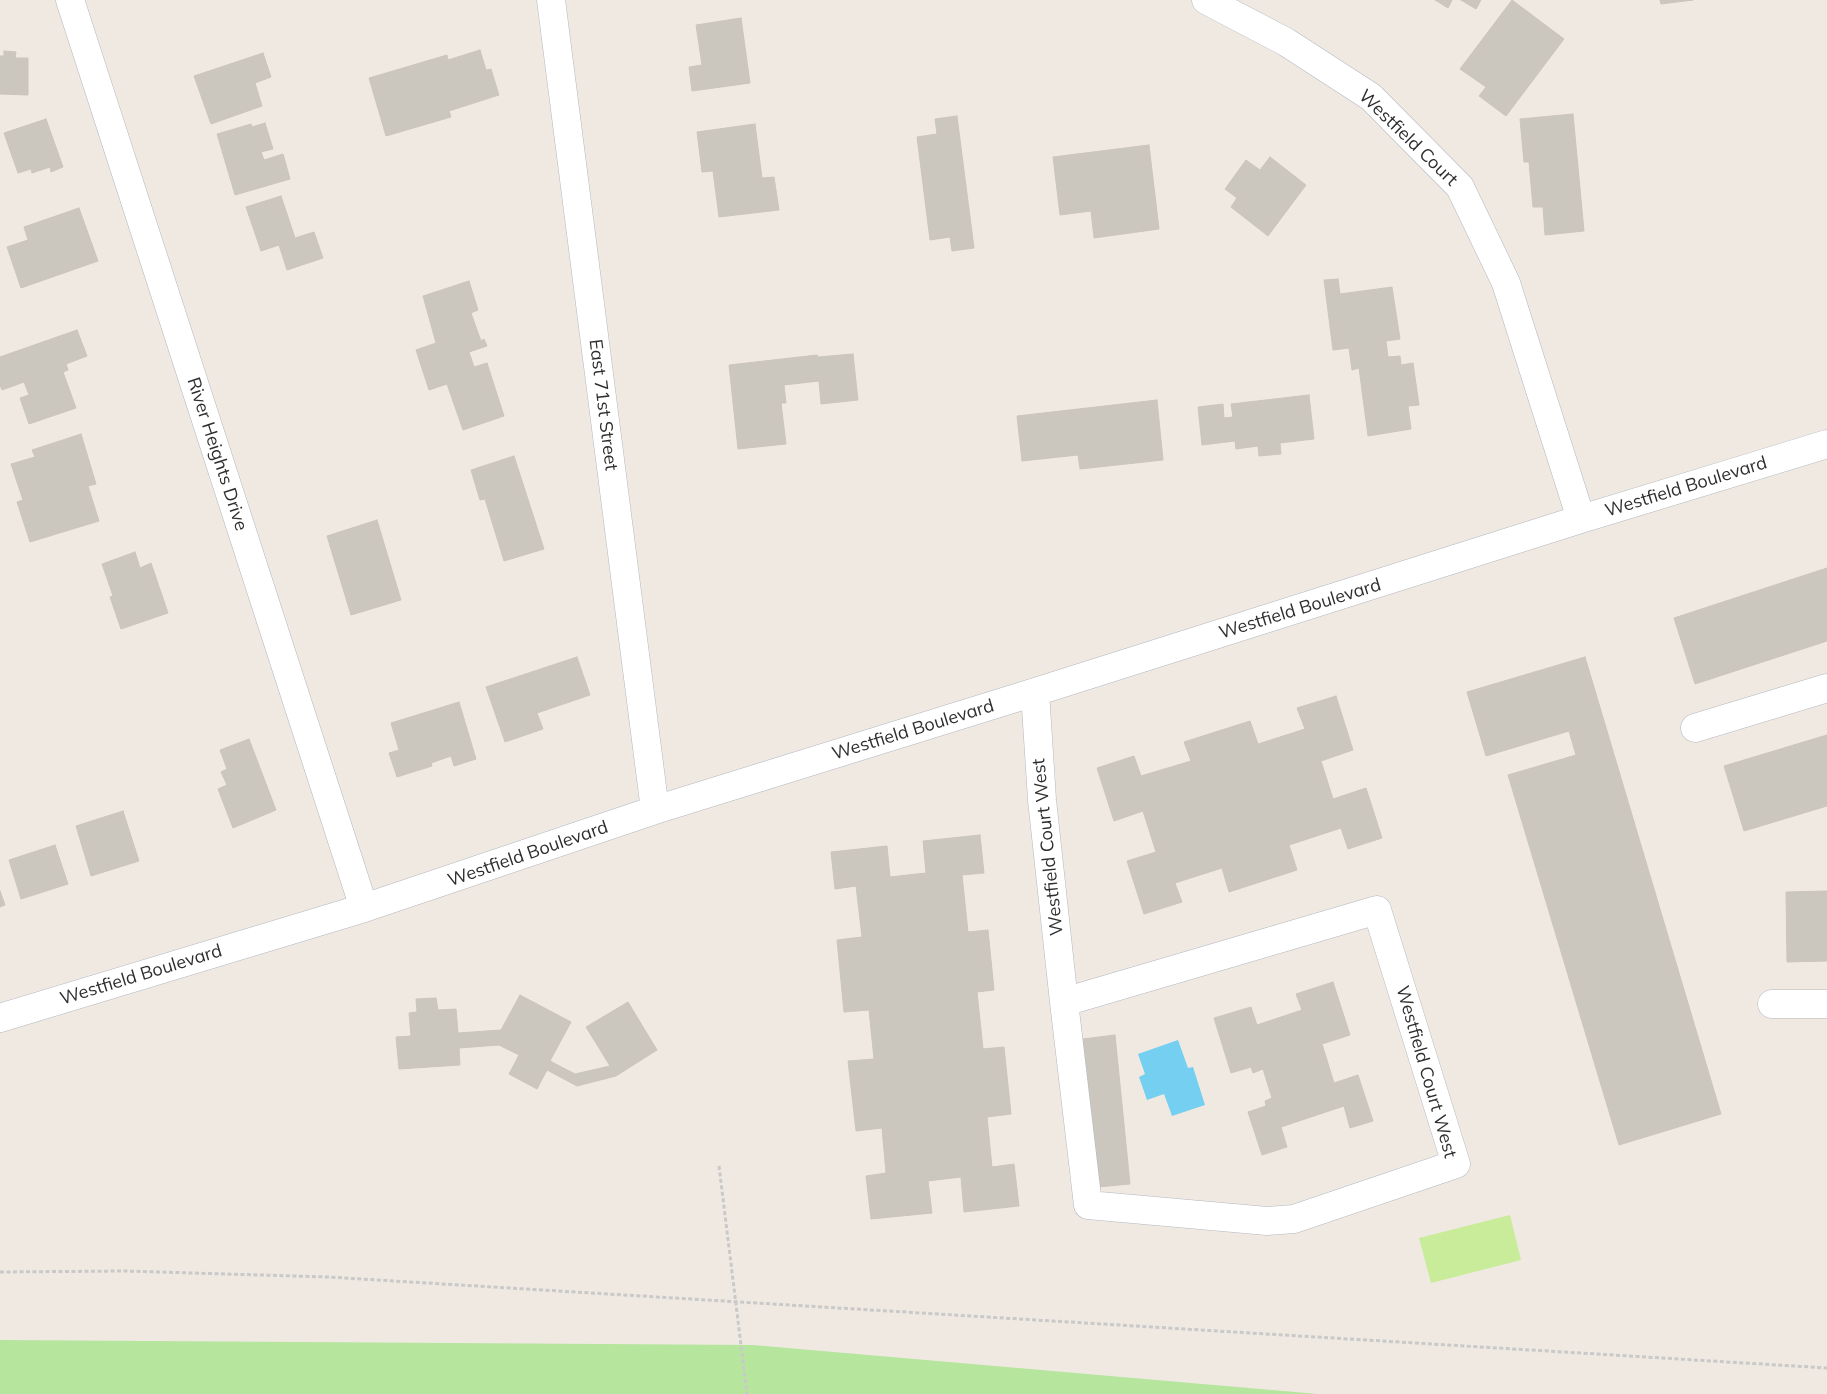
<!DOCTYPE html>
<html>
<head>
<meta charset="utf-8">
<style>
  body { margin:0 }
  canvas { display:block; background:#efe9e1 }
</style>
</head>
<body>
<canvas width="1827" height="1394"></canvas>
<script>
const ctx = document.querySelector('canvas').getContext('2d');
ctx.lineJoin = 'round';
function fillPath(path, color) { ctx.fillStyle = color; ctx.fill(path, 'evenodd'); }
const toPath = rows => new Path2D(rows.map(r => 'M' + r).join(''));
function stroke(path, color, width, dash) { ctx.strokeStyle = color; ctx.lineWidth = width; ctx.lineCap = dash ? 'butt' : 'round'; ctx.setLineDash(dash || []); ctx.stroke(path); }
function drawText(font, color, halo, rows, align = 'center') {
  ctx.font = font + ' Mulish,sans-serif'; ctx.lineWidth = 5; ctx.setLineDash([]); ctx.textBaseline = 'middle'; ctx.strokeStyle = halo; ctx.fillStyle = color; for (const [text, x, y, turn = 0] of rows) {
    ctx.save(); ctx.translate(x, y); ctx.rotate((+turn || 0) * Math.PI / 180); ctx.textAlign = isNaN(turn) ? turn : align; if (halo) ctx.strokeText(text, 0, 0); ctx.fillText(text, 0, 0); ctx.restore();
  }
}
fillPath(toPath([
  [0,1340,753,1345,1318,1394,0,1394]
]), '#b6e59e');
fillPath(toPath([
  [1510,1215,1521,1260,1431,1283,1419,1238]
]), '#c9ec9a');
fillPath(toPath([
  [1178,1040,1188,1068,1193,1067,1205,1105,1172,1116,1164,1094,1147,1100,1139,1077,1145,1074,1138,1054]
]), '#75cff0');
const building = toPath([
  [1435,0,1452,0,1448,8,1435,0],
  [1461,0,1481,0,1476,9,1461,0],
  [1512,0,1564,39,1506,116,1479,96,1486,87,1460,69,1512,0],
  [1660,0,1693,0,1661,4,1660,0],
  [741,18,750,83,692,91,689,67,702,65,696,25,741,18],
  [480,50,486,70,491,69,499,95,449,111,451,117,386,136,369,78,447,55,448,60,480,50],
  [4,51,16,52,15,58,28,58,28,95,0,94,0,56,4,56,4,51],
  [263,53,271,77,255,83,262,106,211,124,194,76,263,53],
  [1573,114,1584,231,1545,235,1543,207,1533,207,1529,162,1524,162,1520,119,1573,114],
  [957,116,974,248,952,251,950,237,930,240,917,137,937,134,935,119,957,116],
  [46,119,63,167,51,172,50,167,32,173,31,169,18,173,4,133,46,119],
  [265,123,273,149,261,152,264,160,283,154,290,179,235,195,217,134,251,124,252,127,265,123],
  [755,124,762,178,774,177,779,210,719,217,713,171,702,172,697,132,755,124],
  [1149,145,1159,229,1094,238,1091,211,1060,215,1053,157,1149,145],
  [1270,157,1306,185,1268,236,1231,207,1237,198,1225,189,1246,160,1260,170,1270,157],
  [281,196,295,238,314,232,323,258,287,270,279,245,261,251,246,207,281,196],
  [79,208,98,261,21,288,7,247,28,240,24,227,79,208],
  [1338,279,1340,294,1392,287,1400,339,1386,341,1388,357,1400,356,1401,365,1413,363,1419,405,1408,406,1411,429,1368,436,1359,368,1352,370,1349,348,1333,350,1324,280,1338,279],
  [469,281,478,310,471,313,481,341,484,339,487,346,469,352,474,367,487,363,504,416,463,430,447,384,429,390,416,350,436,343,423,296,469,281],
  [77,330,87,356,66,364,68,370,63,372,76,408,29,424,20,398,29,395,24,382,2,390,0,385,0,357,77,330],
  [853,354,858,400,821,404,819,381,784,385,786,403,781,403,786,444,738,449,729,365,817,355,818,357,853,354],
  [1309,395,1314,439,1280,443,1281,454,1259,456,1258,446,1236,449,1235,441,1202,445,1198,407,1223,404,1224,418,1233,417,1231,404,1309,395],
  [1157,400,1163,460,1080,469,1078,455,1022,461,1017,416,1157,400],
  [81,434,96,484,88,486,99,521,30,542,17,502,23,500,11,464,35,457,32,450,81,434],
  [514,456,544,549,504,561,485,499,480,500,471,470,514,456],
  [377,520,401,600,351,615,327,536,377,520],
  [135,552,140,568,151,563,168,613,121,629,110,597,113,596,102,564,135,552],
  [1827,568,1827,641,1695,684,1674,618,1827,568],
  [577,657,590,695,537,713,543,729,505,742,486,687,577,657],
  [1585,657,1721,1114,1619,1145,1508,775,1576,755,1569,731,1486,756,1467,692,1585,657],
  [1336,696,1353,750,1321,761,1333,799,1366,788,1382,838,1348,849,1341,828,1289,845,1297,870,1229,892,1222,868,1175,883,1182,902,1144,914,1127,861,1156,852,1143,811,1114,821,1097,768,1134,756,1141,776,1191,761,1184,742,1250,721,1258,744,1305,729,1297,708,1336,696],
  [459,702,476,759,454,766,451,756,431,763,432,766,397,777,389,753,399,750,391,723,459,702],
  [1827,735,1827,806,1744,831,1724,766,1827,735],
  [249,739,276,810,233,828,218,789,227,785,221,772,227,769,220,750,249,739],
  [123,811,139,861,91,876,76,826,123,811],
  [980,835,984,873,962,875,968,932,988,930,994,990,977,992,983,1049,1004,1047,1011,1114,987,1117,992,1167,1014,1164,1019,1206,964,1212,961,1177,928,1181,932,1213,871,1219,866,1176,886,1173,882,1128,856,1131,848,1061,874,1059,869,1010,844,1012,837,940,862,937,856,886,835,889,831,852,887,846,890,877,926,873,923,841,980,835],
  [55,845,68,884,21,899,9,860,55,845],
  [0,891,5,905,0,907,0,891],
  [1827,891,1827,961,1787,962,1786,892,1827,891],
  [1333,982,1350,1035,1322,1044,1334,1083,1358,1075,1373,1121,1350,1128,1344,1106,1281,1127,1287,1147,1262,1155,1248,1112,1266,1106,1265,1101,1272,1098,1263,1069,1253,1073,1251,1067,1231,1073,1214,1018,1251,1007,1257,1025,1302,1010,1296,994,1333,982],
  [520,995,571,1022,550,1061,575,1074,610,1066,586,1027,628,1002,657,1050,616,1076,577,1086,547,1070,537,1089,509,1074,519,1055,499,1045,459,1048,460,1065,399,1069,396,1037,411,1036,409,1013,417,1012,416,999,436,998,438,1010,456,1009,458,1033,501,1030,520,995],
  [1115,1035,1130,1184,1098,1187,1083,1039,1115,1035]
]);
fillPath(building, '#cbc7bf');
stroke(building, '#cbc5ba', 1);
const minor = toPath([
  [70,0,364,908],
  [551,0,655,810],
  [1206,0,1286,42,1371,97,1460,187,1506,283,1581,519],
  [1035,692,1042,800,1064,1002],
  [1695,728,1827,688],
  [1377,910,1456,1164,1294,1219,1267,1221,1088,1205,1064,1002,1377,910],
  [1772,1004,1827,1004],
  [0,1018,364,908,655,810,1035,692,1581,519,1827,444]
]);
stroke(minor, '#b4b7c1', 29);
stroke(toPath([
  [719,1166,747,1394],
  [0,1272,125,1271,328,1277,1827,1368]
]), '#c9c9c9', 3, [4, 2.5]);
stroke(minor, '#fff', 28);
drawText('18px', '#2e2e2e', '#fff', [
  ["Westfield Court",1408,138,44],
  ["East 71st Street",603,405,83],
  ["River Heights Drive",217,454,72],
  ["Westfield Boulevard",1686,487,-17],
  ["Westfield Boulevard",1300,609,-17],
  ["Westfield Boulevard",913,730,-17],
  ["Westfield Court West",1048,847,-96],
  ["Westfield Boulevard",528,854,-19],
  ["Westfield Boulevard",141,975,-17],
  ["Westfield Court West",1426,1072,74]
]);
</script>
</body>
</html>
